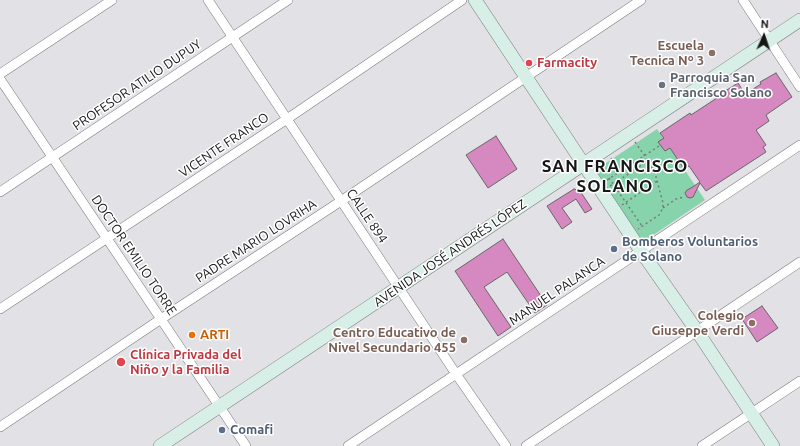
<!DOCTYPE html>
<html>
<head>
<meta charset="utf-8">
<style>
  body { margin:0 }
  #map { position:relative; width:800px; height:446px; overflow:hidden; background:#e2e1e5; font-family:Ubuntu,sans-serif }
  canvas { display:block }
  .north { position:absolute; left:744px; top:16px; width:40px; height:40px; -webkit-text-stroke:3px #fff; paint-order:stroke; rotate:3deg; font-size:11px; font-weight:700; line-height:16px; text-align:center; color:#161617 }
  .north::after { content:''; display:block; margin:auto; width:14px; height:18px; background:#161617; clip-path:polygon(50% 0,100% 100%,50% 72%,0 100%) }
</style>
</head>
<body>
<div id="map">
<canvas width="800" height="446"></canvas>
<div class="north">N</div>
</div>
<script>
const ctx = document.querySelector('canvas').getContext('2d');
ctx.lineJoin = 'round';
function fillPath(path, color) { ctx.fillStyle = color; ctx.fill(path, 'evenodd'); }
const toPath = rows => new Path2D(rows.map(r => 'M' + r).join(''));
function stroke(path, color, width, dash) { ctx.strokeStyle = color; ctx.lineWidth = width; ctx.lineCap = dash ? 'butt' : 'round'; ctx.setLineDash(dash || []); ctx.stroke(path); }
function drawText(font, color, halo, rows, align = 'center') {
  ctx.font = font + ' Ubuntu,sans-serif'; ctx.lineWidth = 3; ctx.setLineDash([]); ctx.textBaseline = 'middle'; ctx.strokeStyle = halo; ctx.fillStyle = color; for (const [text, x, y, turn = 0] of rows) {
    ctx.save(); ctx.translate(x, y); ctx.rotate((+turn || 0) * Math.PI / 180); ctx.textAlign = isNaN(turn) ? turn : align; if (halo) ctx.strokeText(text, 0, 0); ctx.fillText(text, 0, 0); ctx.restore();
  }
}
fillPath(toPath([
  [657,129,705,200,643,242,594,171]
]), '#87d3ab');
const building = toPath([
  [776,73,792,97,766,115,769,121,756,130,766,145,763,147,766,152,706,191,700,183,693,197,690,198,687,197,685,193,687,190,691,188,700,182,689,166,684,169,670,148,665,151,658,142,664,138,660,133,690,113,691,115,723,94,722,93,738,83,745,94,761,84,760,82,776,73],
  [496,136,517,169,488,188,466,155,496,136],
  [574,189,580,191,592,209,585,213,576,199,562,208,572,222,562,229,547,206,574,189],
  [503,239,547,305,535,313,507,272,484,287,511,327,498,336,455,271,503,239],
  [762,306,778,328,757,342,742,319,762,306]
]);
fillPath(building, '#d689c1');
stroke(building, '#686567', 1);
const street = toPath([
  [208,0,456,374,506,446],
  [743,0,800,87],
  [0,74,112,0],
  [0,79,246,446],
  [0,192,288,0],
  [0,309,287,119,462,0],
  [0,427,161,319,341,201,641,0],
  [348,446,800,145],
  [526,446,800,262],
  [702,446,800,381]
]);
const secondary = toPath([
  [475,0,641,251,697,331,773,446],
  [160,446,800,20]
]);
stroke(street, '#7b7b7e', 10);
stroke(secondary, '#7b7b7e', 14);
stroke(toPath([
  [635,142,649,162,655,173,663,203,663,208,659,215,638,229],
  [611,158,620,171],
  [609,178,642,226],
  [607,180,659,146],
  [610,186,648,161],
  [622,205,657,181],
  [663,208,676,199,684,197]
]), '#7b7b7d', 1.5, [2, 3]);
stroke(street, '#fff', 9);
stroke(secondary, '#d7efe6', 13);
for (const [x, y, r, color] of [
  [712,53,4,"#8d6e63"],
  [529,63,4,"#e0444e"],
  [662,85,4,"#6b7280"],
  [614,249,4,"#5c6f8a"],
  [752,323,4,"#8d6e63"],
  [192,335,4,"#e8710a"],
  [464,340,4,"#8d6e63"],
  [121,362,5,"#e0444e"],
  [222,430,4,"#5c6f8a"]
]) { const dot = new Path2D(); dot.arc(x, y, r, 0, 2 * Math.PI); ctx.fillStyle = color; ctx.fill(dot); stroke(dot, '#fff', 1.5); }
drawText('bold 13px', '#785e54', '#fff', [
  ["Escuela",704,46],
  ["Tecnica Nº 3",704,61],
  ["Colegio",744,316],
  ["Giuseppe Verdi",744,331],
  ["Centro Educativo de",456,333],
  ["Nivel Secundario 455",456,348]
], 'right');
drawText('bold 13px', '#be3a42', '#fff', [
  ["Farmacity",537,63],
  ["Clínica Privada del",130,355],
  ["Niño y la Familia",130,370]
], 'left');
drawText('bold 13px', '#5b616d', '#fff', [
  ["Parroquia San",670,78],
  ["Francisco Solano",670,93]
], 'left');
drawText('13px', '#161617', '#fff', [
  ["PROFESOR ATILIO DUPUY",137,85,-34],
  ["VICENTE FRANCO",224,145,-34],
  ["CALLE 894",367,216,56],
  ["PADRE MARIO LOVRIHA",256,241,-33],
  ["AVENIDA JOSÉ ANDRÉS LÓPEZ",450,253,-34],
  ["DOCTOR EMILIO TORRE",134,255,56],
  ["MANUEL PALANCA",557,291,-34]
]);
drawText('bold 13px', '#4e5e75', '#fff', [
  ["Bomberos Voluntarios",622,242],
  ["de Solano",622,257],
  ["Comafi",230,430]
], 'left');
drawText('bold 13px', '#c56008', '#fff', [
  ["ARTI",200,335]
], 'left');
ctx.letterSpacing = '1px';
drawText('bold 17px', '#161617', '#fff', [
  ["SAN FRANCISCO",615,166],
  ["SOLANO",615,186]
]);
ctx.letterSpacing = '0px';
</script>
</body>
</html>
